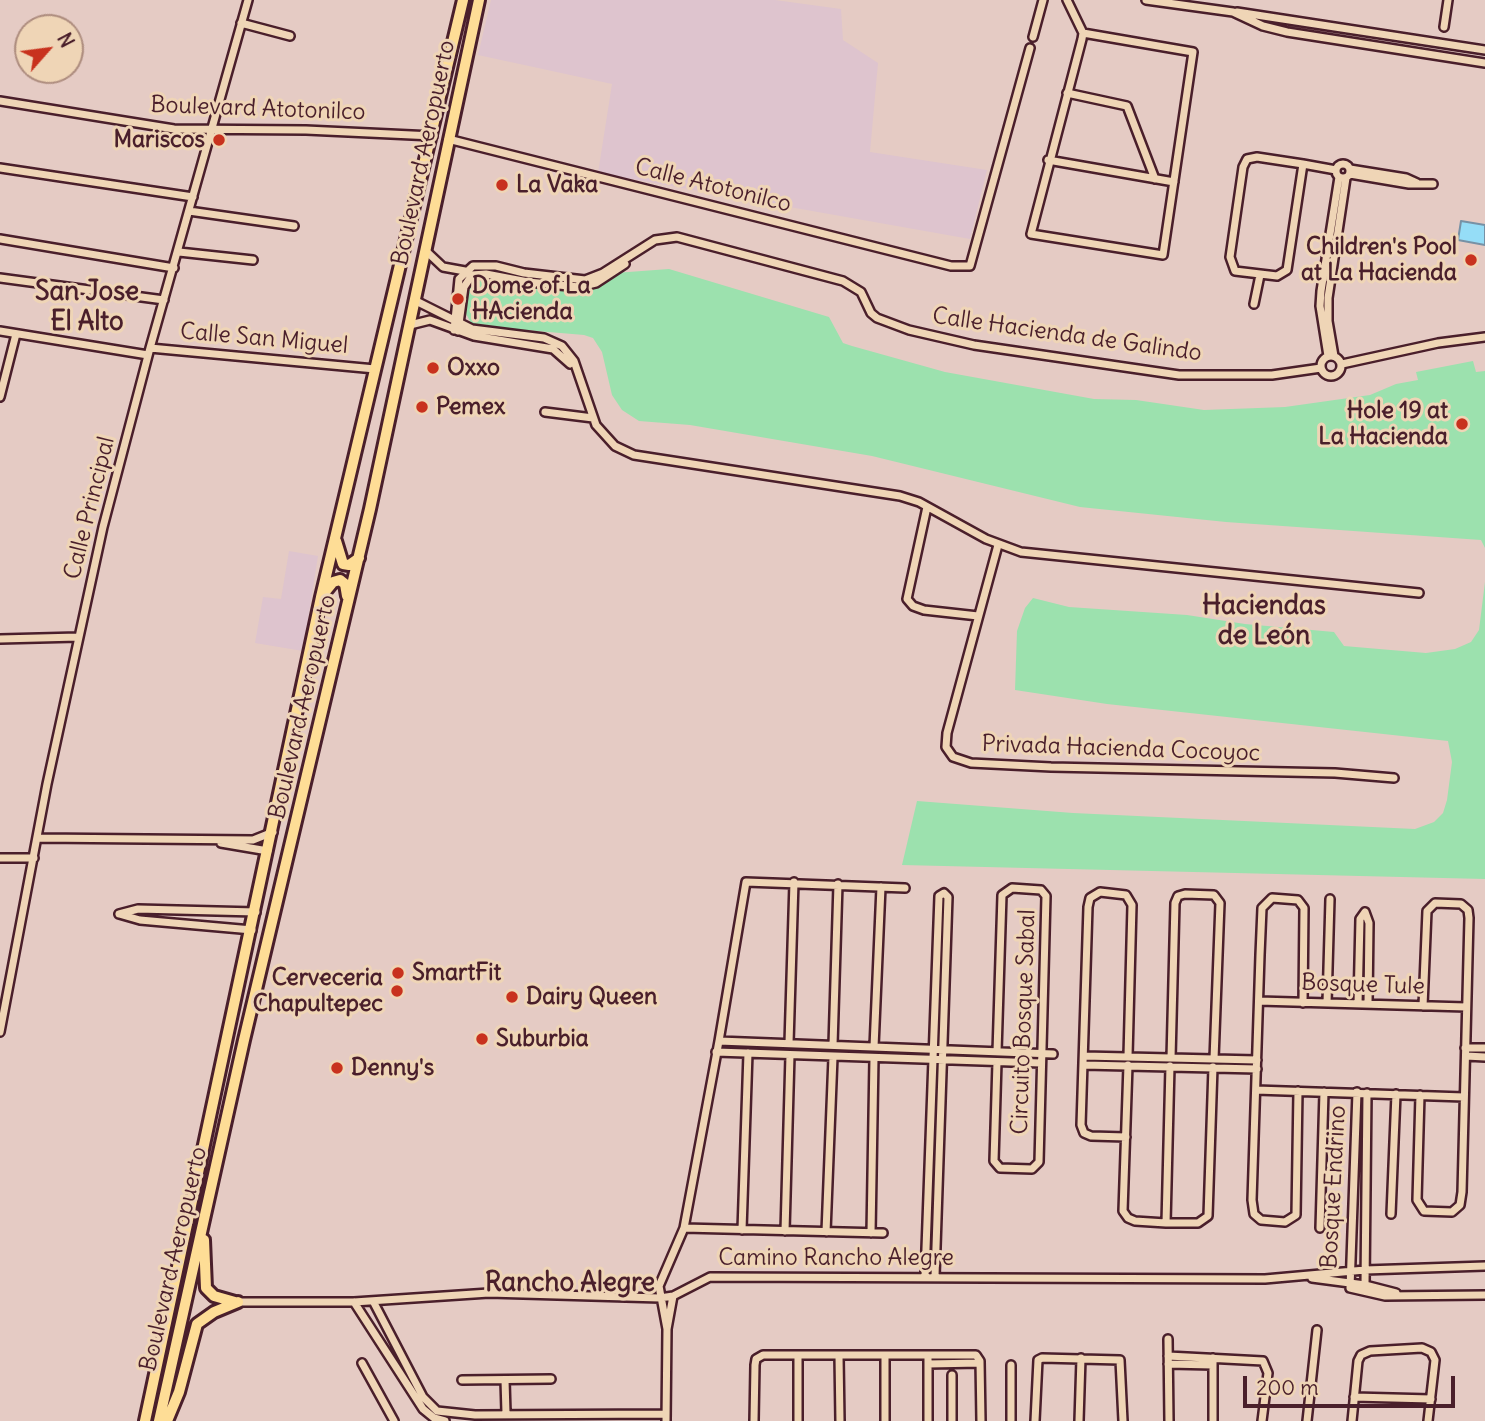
<!DOCTYPE html>
<html>
<head>
<meta charset="utf-8">
<style>
  body { margin:0 }
  #map { position:relative; width:1485px; height:1421px; overflow:hidden; background:#e5cbc4; font-family:Delius,sans-serif }
  canvas { display:block }
  .north { position:absolute; left:14px; top:14px; width:70px; height:70px; box-sizing:border-box; background:#efd5b6; border:2px solid #ad8c7e; border-radius:50%; rotate:62deg; font-size:19px; font-weight:700; line-height:28px; text-align:center; color:#4a1f2b }
  .north::after { content:''; display:block; margin:auto; width:24px; height:32px; background:#c8321e; clip-path:polygon(50% 0,100% 100%,50% 72%,0 100%) }
  .scale { position:absolute; left:1243px; top:1376px; width:212px; height:32px; box-sizing:border-box; border:4px solid #4a1f2b; border-top:0; padding-left:9px; font-size:21px; line-height:24px; white-space:nowrap; color:#4a1f2b; -webkit-text-stroke:5px #efd5b6; paint-order:stroke }
</style>
</head>
<body>
<div id="map">
<canvas width="1485" height="1421"></canvas>
<div class="north">N</div>
<div class="scale">200 m</div>
</div>
<script>
const ctx = document.querySelector('canvas').getContext('2d');
ctx.lineJoin = 'round';
function fillPath(path, color) { ctx.fillStyle = color; ctx.fill(path, 'evenodd'); }
const toPath = rows => new Path2D(rows.map(r => 'M' + r).join(''));
function stroke(path, color, width, dash) { ctx.strokeStyle = color; ctx.lineWidth = width; ctx.lineCap = dash ? 'butt' : 'round'; ctx.setLineDash(dash || []); ctx.stroke(path); }
function drawText(font, color, halo, rows, align = 'center') {
  ctx.font = font + ' Delius,sans-serif'; ctx.lineWidth = 6; ctx.setLineDash([]); ctx.textBaseline = 'middle'; ctx.strokeStyle = halo; ctx.fillStyle = color; for (const [text, x, y, turn = 0] of rows) {
    ctx.save(); ctx.translate(x, y); ctx.rotate((+turn || 0) * Math.PI / 180); ctx.textAlign = isNaN(turn) ? turn : align; if (halo) ctx.strokeText(text, 0, 0); ctx.fillText(text, 0, 0); ctx.restore();
  }
}
fillPath(toPath([
  [491,0,775,0,841,9,843,40,878,63,870,152,987,170,970,239,598,173,612,84,478,55],
  [289,551,318,556,303,651,255,643,263,597,281,599]
]), '#dec4ce');
fillPath(toPath([
  [669,269,829,317,843,343,852,346,945,372,1094,399,1136,400,1204,410,1285,407,1370,395,1396,384,1418,380,1416,372,1473,361,1476,372,1485,371,1485,548,1481,540,1226,522,1080,507,872,456,690,425,639,421,622,410,612,395,602,352,593,338,584,335,478,326,471,323,465,312,469,281,481,275,571,290,600,285,615,273],
  [1485,582,1485,879,902,865,917,801,1073,813,1415,829,1434,822,1443,813,1447,800,1452,762,1448,741,1107,704,1015,690,1017,631,1025,608,1033,598,1069,607,1187,615,1245,624,1334,632,1344,646,1426,653,1455,649,1471,642,1479,630]
]), '#9ce1ae');
const water = toPath([
  [1461,221,1485,225,1485,245,1458,240,1461,221]
]);
fillPath(water, '#95ddf7');
stroke(water, '#7791a5', 2);
const minor = toPath([
  [1067,0,1083,33,1082,39,1031,234,1163,255,1193,52,1083,33],
  [1146,0,1233,12,1263,26,1287,32,1485,63],
  [1237,12,1485,50],
  [241,23,290,36],
  [1444,27,1448,0],
  [1033,37,1043,0],
  [1067,93,1127,106,1155,179],
  [0,101,174,129,306,130,433,136],
  [448,139,951,266,970,266,1030,48],
  [1048,160,1174,182],
  '1336 171a7 7 0 1 1 14 0a7 7 0 1 1-14 0Z',
  [1303,164,1287,270,1277,276,1235,271,1230,257,1243,167,1247,159,1257,157,1303,164,1336,170],
  [0,168,193,197],
  [1350,169,1406,178,1417,183],
  [1350,174,1409,184,1433,184],
  [189,211,294,226],
  [0,239,174,268],
  [425,250,443,267,465,271],
  [179,252,253,260],
  [0,278,164,300],
  [416,301,472,329,544,338,562,346,574,361,596,425,615,446,634,455,900,496,919,502,986,539,1021,552,1419,593],
  [1254,304,1260,275],
  [410,325,430,320,474,336,553,349,570,364],
  [454,330,459,279,473,266,496,266,524,273,585,280,603,273,655,240,677,237,843,281,861,292,871,313,877,318,909,330,974,345,1179,375,1272,375,1321,368],
  [0,331,148,355],
  [458,331,464,287,472,275,486,274,528,282,579,287,596,283,625,264],
  [150,348,375,369],
  '1321 366a10 10 0 1 1 20 0a10 10 0 1 1-20 0Z',
  [1328,356,1320,306,1321,291,1339,177],
  [1334,356,1328,321,1328,298,1346,178],
  [1342,364,1438,343,1485,337],
  [0,397,16,334],
  [545,412,593,418],
  [927,507,907,599,913,606,924,610,978,616],
  [998,545,947,733,946,747,953,757,971,763,1051,767,1335,773,1394,778],
  [0,639,78,637],
  [39,838,253,840,273,832],
  [221,843,268,851],
  [0,858,34,858],
  [1365,912,1369,923,1368,1004],
  [119,914,138,909,256,912],
  [119,914,140,920,252,930],
  [1259,1001,1466,1007],
  [1327,1003,1330,899],
  [1358,1004,1360,919,1365,912],
  [0,1032,47,784,103,527,150,348,248,0],
  [719,1041,746,882,905,888],
  [789,1043,794,882],
  [833,1045,838,884],
  [874,1047,881,887],
  [1465,1048,1485,1048],
  [716,1052,1041,1063],
  [1084,1056,1257,1060],
  [1466,1056,1485,1057],
  [1171,1058,1175,903,1178,896,1185,894,1214,895,1220,903,1214,1059],
  [997,1062,994,1161,1000,1168,1032,1169,1039,1162,1046,896,1041,890,1012,888,1002,895,997,1052],
  [1084,1065,1257,1069],
  [1128,1065,1123,1211,1128,1218,1135,1221,1166,1223],
  [1170,1066,1166,1223,1198,1223,1208,1216,1213,1067],
  [1256,1090,1464,1097],
  [1298,1091,1296,1215,1285,1222,1261,1220,1254,1214,1252,1200,1260,955,1262,908,1272,898,1298,900,1304,908,1303,1003],
  [1357,1092,1350,1288,1385,1296,1485,1295],
  [1420,1095,1417,1200,1424,1211,1452,1212,1460,1205,1462,1192,1469,918,1468,910,1461,904,1435,903,1427,911,1423,1006],
  [1126,1137,1091,1136,1084,1133,1081,1125,1088,907,1090,898,1100,892,1126,895,1132,905,1128,1056],
  [1391,1214,1396,1094],
  [684,1228,883,1233],
  [1320,1228,1324,1092],
  [742,1230,748,1053],
  [785,1231,790,1055],
  [826,1232,833,1057],
  [871,1233,874,1058],
  [925,1276,939,896,944,893,948,897,935,1276],
  [1312,1278,1365,1285,1396,1293],
  [1365,1285,1367,1093],
  [373,1301,423,1397,437,1411,475,1415,666,1414],
  [238,1302,354,1302,489,1293,660,1298,673,1296,710,1277,1265,1279,1365,1270,1485,1266],
  [354,1302,423,1409,434,1418,445,1421],
  [667,1329,659,1286,684,1228,719,1041,1053,1054],
  [1168,1339,1169,1421],
  [839,1356,840,1421],
  [1168,1356,1263,1361,1268,1373,1262,1421],
  [885,1357,885,1421],
  [362,1363,394,1421],
  [928,1364,980,1363],
  [1168,1364,1213,1365],
  [1011,1365,1011,1421],
  [462,1380,551,1379],
  [505,1380,506,1413],
  [1354,1397,1431,1399],
  [666,1421,667,1329,673,1296],
  [754,1421,755,1365,756,1359,763,1355,976,1355,980,1361,981,1421],
  [798,1421,798,1356],
  [928,1421,928,1356],
  [952,1421,952,1375],
  [1035,1421,1038,1360,1042,1358,1120,1360,1123,1421],
  [1079,1421,1081,1358],
  [1213,1421,1213,1358],
  [1307,1421,1317,1330],
  [1352,1421,1358,1361,1361,1355,1370,1351,1422,1348,1431,1352,1435,1360,1428,1421]
]);
const highway = toPath([
  [336,541,343,564,349,565,359,558],
  [324,593,333,582,340,580,345,584,347,596],
  [204,1240,206,1288,214,1296,235,1302],
  [145,1421,321,597,463,0],
  [159,1421,244,1040,370,509,479,0],
  [167,1421,179,1392,197,1324,214,1312,238,1302]
]);
stroke(minor, '#4a1f2b', 12);
stroke(highway, '#4a1f2b', 16);
stroke(minor, '#efd5b6', 7);
stroke(highway, '#fedd96', 10);
for (const [x, y, r, color] of [
  [219,140,7,"#c8321e"],
  [502,185,7,"#c8321e"],
  [1471,260,7,"#c8321e"],
  [458,299,7,"#c8321e"],
  [433,368,7,"#c8321e"],
  [422,407,7,"#c8321e"],
  [1462,424,7,"#c8321e"],
  [398,973,7,"#c8321e"],
  [397,991,7,"#c8321e"],
  [512,997,7,"#c8321e"],
  [482,1039,7,"#c8321e"],
  [337,1068,7,"#c8321e"]
]) { const dot = new Path2D(); dot.arc(x, y, r, 0, 2 * Math.PI); ctx.fillStyle = color; ctx.fill(dot); stroke(dot, '#efd5b6', 2.5); }
drawText('23px', '#4a1f2b', '#efd5b6', [
  ["Boulevard Atotonilco",258,109,2],
  ["Boulevard Aeropuerto",424,153,-78],
  ["Calle Atotonilco",713,186,14],
  ["Calle Hacienda de Galindo",1067,335,8],
  ["Calle San Miguel",264,339,5],
  ["Calle Principal",90,508,-76],
  ["Boulevard Aeropuerto",303,707,-77],
  ["Privada Hacienda Cocoyoc",1121,749,2],
  ["Bosque Tule",1363,985,2],
  ["Circuito Bosque Sabal",1024,1022,-88],
  ["Bosque Endrino",1334,1187,-87],
  ["Camino Rancho Alegre",836,1258],
  ["Boulevard Aeropuerto",174,1259,-77]
]);
drawText('bold 23px', '#4a1f2b', '#efd5b6', [
  ["Mariscos",205,140,"right"],
  ["La Vaka",516,185],
  ["Children's Pool",1457,247,"right"],
  ["at La Hacienda",1457,273,"right"],
  ["Dome of La",472,286],
  ["HAcienda",472,312],
  ["Oxxo",447,368],
  ["Pemex",436,407],
  ["Hole 19 at",1448,411,"right"],
  ["La Hacienda",1448,437,"right"],
  ["SmartFit",412,973],
  ["Cerveceria",383,978,"right"],
  ["Chapultepec",383,1004,"right"],
  ["Dairy Queen",526,997],
  ["Suburbia",496,1039],
  ["Denny's",351,1068]
], 'left');
drawText('bold 26px', '#4a1f2b', '#efd5b6', [
  ["San Jose",87,293],
  ["El Alto",87,323],
  ["Haciendas",1264,607],
  ["de León",1264,637],
  ["Rancho Alegre",570,1284]
]);
</script>
</body>
</html>
